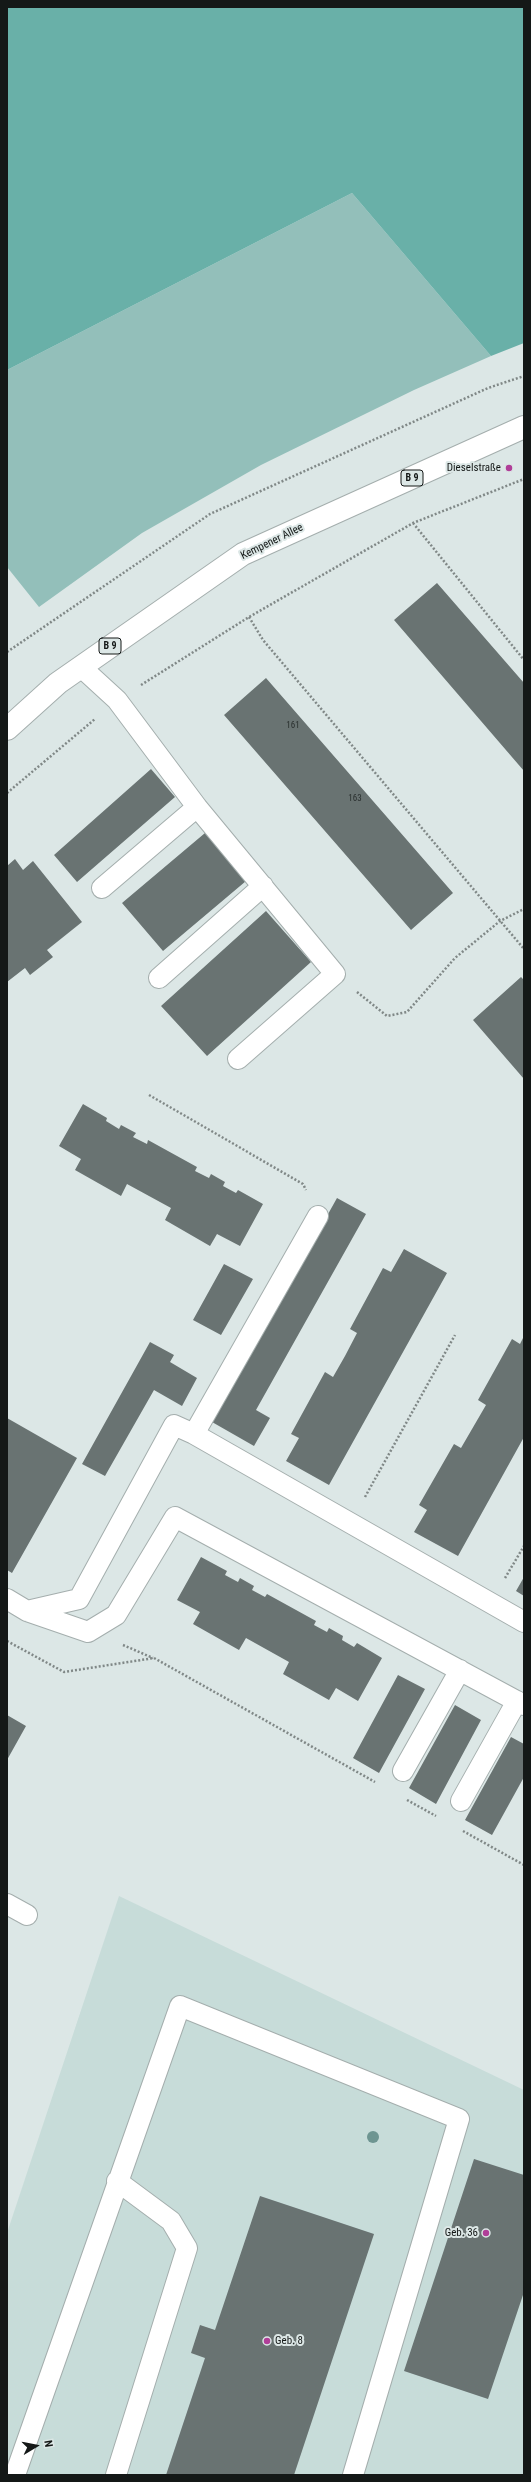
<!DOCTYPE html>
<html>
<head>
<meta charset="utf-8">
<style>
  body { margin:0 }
  #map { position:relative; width:531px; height:2482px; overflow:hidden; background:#dce7e6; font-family:"Roboto Condensed",sans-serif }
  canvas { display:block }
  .frame { position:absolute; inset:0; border:8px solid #141817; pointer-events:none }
  .north { position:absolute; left:16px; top:2426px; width:40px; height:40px; -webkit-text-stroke:3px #dce7e6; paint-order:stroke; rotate:80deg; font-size:11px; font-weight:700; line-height:16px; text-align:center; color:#141817 }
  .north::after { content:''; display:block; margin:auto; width:14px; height:18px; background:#141817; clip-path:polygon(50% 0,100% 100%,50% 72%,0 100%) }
</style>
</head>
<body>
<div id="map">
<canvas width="531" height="2482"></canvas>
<div class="frame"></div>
<div class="north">N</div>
</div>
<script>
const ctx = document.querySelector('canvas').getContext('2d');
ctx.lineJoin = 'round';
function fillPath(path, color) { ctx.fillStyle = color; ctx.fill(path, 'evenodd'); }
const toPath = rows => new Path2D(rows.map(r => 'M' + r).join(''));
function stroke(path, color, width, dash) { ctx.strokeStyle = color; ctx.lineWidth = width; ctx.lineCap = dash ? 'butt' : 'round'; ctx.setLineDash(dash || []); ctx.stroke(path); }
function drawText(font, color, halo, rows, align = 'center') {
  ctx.font = font + ' "Roboto Condensed",sans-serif'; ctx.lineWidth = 4; ctx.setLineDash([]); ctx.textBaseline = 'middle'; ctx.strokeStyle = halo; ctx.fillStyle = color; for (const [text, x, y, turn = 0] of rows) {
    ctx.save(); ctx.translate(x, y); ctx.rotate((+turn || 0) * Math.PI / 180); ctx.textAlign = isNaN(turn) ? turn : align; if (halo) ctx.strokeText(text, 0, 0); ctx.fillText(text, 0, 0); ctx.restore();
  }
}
fillPath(toPath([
  [119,1896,524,2090,524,2475,7,2475,7,2233]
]), '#c7dcd9');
fillPath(toPath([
  [352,193,491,356,414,390,261,465,142,533,39,607,7,567,7,370]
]), '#93bfba');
fillPath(toPath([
  [7,7,524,7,524,343,491,356,352,193,7,370]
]), '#69b0a8');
fillPath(toPath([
  [437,583,524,683,524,771,394,620],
  [266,678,453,893,411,930,224,715],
  [151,769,175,797,77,882,54,855],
  [205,833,246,881,163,951,122,903],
  [15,859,23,870,33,861,82,922,47,950,53,957,30,975,25,968,7,982,7,866],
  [266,911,311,962,207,1056,161,1006],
  [521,977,524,980,524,1079,473,1020],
  [83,1104,107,1118,106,1121,119,1129,121,1125,136,1133,133,1137,147,1144,148,1140,197,1167,195,1171,209,1178,211,1174,225,1182,223,1186,236,1193,238,1190,263,1204,240,1246,217,1234,210,1246,165,1220,171,1208,127,1184,121,1196,75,1170,81,1159,59,1146],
  [337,1198,366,1214,256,1410,270,1418,254,1446,212,1422],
  [404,1249,447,1273,329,1485,286,1461,299,1438,291,1434,325,1372,333,1377,345,1356,357,1333,350,1329,383,1268,391,1272],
  [224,1264,253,1279,221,1335,193,1320],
  [524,1336,524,1437,458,1556,414,1532,427,1510,419,1505,454,1444,461,1448,486,1405,478,1400,512,1339,520,1344],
  [150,1342,174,1355,170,1362,197,1378,182,1406,154,1390,105,1476,82,1464],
  [7,1418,77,1458,12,1573,7,1570],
  [201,1557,227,1571,225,1575,238,1582,240,1578,254,1586,252,1590,265,1597,267,1594,316,1621,314,1625,327,1632,329,1628,343,1636,342,1640,354,1647,357,1643,382,1658,358,1701,336,1688,329,1700,283,1674,289,1662,246,1638,239,1650,193,1624,200,1612,177,1600],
  [524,1577,524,1596,516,1591],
  [398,1675,425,1689,379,1773,353,1758],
  [455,1705,481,1720,436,1804,409,1788],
  [7,1715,26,1726,7,1760],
  [511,1737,524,1744,524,1777,492,1835,465,1820],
  [474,2159,524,2175,524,2292,488,2399,404,2371],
  [260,2196,374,2234,294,2475,166,2475,205,2358,191,2353,200,2325,215,2330]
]), '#697372');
const service = toPath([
  [81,667,117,700,197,807,335,974,238,1059],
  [102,888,197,807],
  [159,978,263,886],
  [194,1434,318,1216],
  [7,1599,27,1611,88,1632,116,1615,175,1517,524,1705],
  [27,1611,79,1599,174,1425,194,1434,524,1622],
  [403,1771,460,1670],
  [461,1801,517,1701],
  [7,1904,27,1915],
  [15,2475,180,2006,459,2119,353,2475],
  [116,2475,187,2248,171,2221,117,2181]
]);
const primary = toPath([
  [7,729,58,683,243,554,524,427]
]);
stroke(service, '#a4aead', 22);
stroke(primary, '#a4aead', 24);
stroke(toPath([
  [413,523,524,660],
  [249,617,263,640,524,949],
  [7,652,210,514,488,388,524,376],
  [141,685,249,617,413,523,524,479],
  [7,793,95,719],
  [357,992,387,1016,407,1012,455,958,500,921,524,909],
  [149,1095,303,1184,306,1190],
  [365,1497,455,1335],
  [505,1578,524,1546],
  [7,1641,64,1672,154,1658,375,1782],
  [123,1645,153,1658],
  [407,1800,436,1816],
  [463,1831,524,1865]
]), '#808887', 2.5, [2, 2]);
stroke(service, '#fff', 20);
stroke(primary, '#fff', 22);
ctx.fillStyle = '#6e9591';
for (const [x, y] of [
  [373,2137]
]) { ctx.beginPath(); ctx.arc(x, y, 6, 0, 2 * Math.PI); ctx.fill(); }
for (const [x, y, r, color] of [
  [509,468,4,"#b03e98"],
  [486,2233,4,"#b03e98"],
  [267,2341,4,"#b03e98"]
]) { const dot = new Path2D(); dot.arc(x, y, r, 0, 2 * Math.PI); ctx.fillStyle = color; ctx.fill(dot); stroke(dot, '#dce7e6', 1.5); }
drawText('9px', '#292f2e', null, [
  ["161",293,726],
  ["163",355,799]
]);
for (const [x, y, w] of [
  [412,478,22],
  [110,646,22]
]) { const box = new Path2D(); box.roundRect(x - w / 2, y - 8, w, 16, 3); ctx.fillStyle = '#dce7e6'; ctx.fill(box); stroke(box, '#141817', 1); }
drawText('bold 10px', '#141817', null, [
  ["B 9",412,478],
  ["B 9",110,646]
]);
drawText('11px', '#141817', '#dce7e6', [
  ["Dieselstraße",501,468],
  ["Geb. 36",478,2233],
  ["Geb. 8",275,2341,"left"]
], 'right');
drawText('11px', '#141817', '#dce7e6', [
  ["Kempener Allee",272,542,-26]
]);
</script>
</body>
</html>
